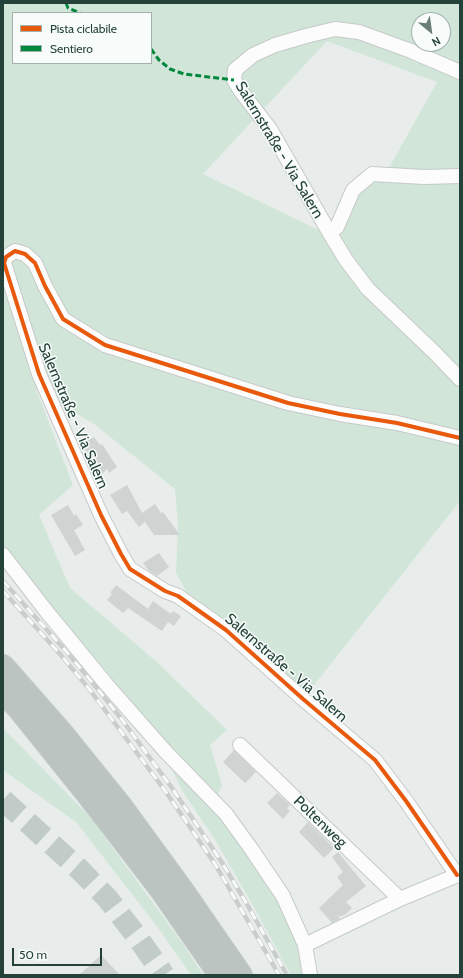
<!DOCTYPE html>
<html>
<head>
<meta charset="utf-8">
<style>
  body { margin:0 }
  #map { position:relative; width:463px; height:978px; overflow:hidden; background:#e8edeb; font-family:Cabin,sans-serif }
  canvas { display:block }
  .frame { position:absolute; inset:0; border:4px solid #24423a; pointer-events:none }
  .legend { position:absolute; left:12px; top:12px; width:140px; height:52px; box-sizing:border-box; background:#f7fbf9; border:1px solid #a3b1ad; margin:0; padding:5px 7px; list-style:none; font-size:12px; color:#24423a }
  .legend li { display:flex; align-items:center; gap:8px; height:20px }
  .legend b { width:20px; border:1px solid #a3b1ad }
  .north { position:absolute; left:411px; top:12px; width:40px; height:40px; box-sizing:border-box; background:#f7fbf9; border:1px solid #a3b1ad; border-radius:50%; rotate:151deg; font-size:11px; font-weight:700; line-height:16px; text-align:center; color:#24423a }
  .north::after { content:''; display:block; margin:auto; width:14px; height:18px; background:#697e78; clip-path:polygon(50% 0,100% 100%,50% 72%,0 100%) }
  .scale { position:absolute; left:12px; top:948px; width:90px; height:18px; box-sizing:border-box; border:2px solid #24423a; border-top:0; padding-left:5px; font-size:12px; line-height:14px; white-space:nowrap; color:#24423a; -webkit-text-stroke:3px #f7fbf9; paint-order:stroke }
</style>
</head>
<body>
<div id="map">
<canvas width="463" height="978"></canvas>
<div class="frame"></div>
<ul class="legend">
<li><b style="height:5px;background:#e8590c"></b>Pista ciclabile</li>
<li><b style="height:5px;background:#00873e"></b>Sentiero</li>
</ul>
<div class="north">N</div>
<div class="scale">50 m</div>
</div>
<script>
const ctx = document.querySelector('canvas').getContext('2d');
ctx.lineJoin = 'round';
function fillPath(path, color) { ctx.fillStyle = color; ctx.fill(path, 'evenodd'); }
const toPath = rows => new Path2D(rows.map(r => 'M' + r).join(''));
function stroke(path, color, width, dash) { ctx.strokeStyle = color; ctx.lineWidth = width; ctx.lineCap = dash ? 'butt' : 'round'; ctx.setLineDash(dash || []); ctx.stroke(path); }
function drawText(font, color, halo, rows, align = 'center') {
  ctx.font = font + ' Cabin,sans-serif'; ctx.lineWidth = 3; ctx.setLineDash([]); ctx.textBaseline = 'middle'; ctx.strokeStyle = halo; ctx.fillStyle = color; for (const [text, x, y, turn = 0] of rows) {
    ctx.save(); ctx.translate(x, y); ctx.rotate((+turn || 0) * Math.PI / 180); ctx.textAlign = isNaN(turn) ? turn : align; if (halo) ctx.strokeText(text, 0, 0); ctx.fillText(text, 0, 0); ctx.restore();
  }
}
fillPath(toPath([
  [3,3,460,3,460,501,303,699,196,609,176,573,178,524,175,489,94,424,36,389,73,485,39,515,70,588,157,662,227,730,210,745,222,785,218,794,226,814,305,945,304,975,291,975,252,904,217,843,183,792,155,735,3,550],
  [13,13,151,13,151,63,13,63],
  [419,20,443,20,443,44,419,44],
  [327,41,437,82,390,166,353,196,339,223,339,240,203,174],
  [3,728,90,817,148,896,185,947,203,975,191,975,159,929,76,822,3,770]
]), '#d1e6d8');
fillPath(toPath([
  [88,437,90,439,94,437,100,445,102,444,117,467,109,473,107,469,101,475,79,442],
  [127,485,142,513,155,504,161,513,163,512,180,535,154,535,145,522,139,527,127,511,122,514,110,495],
  [68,505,74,516,76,514,83,525,74,530,85,550,75,556,51,515],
  [159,553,169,567,157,576,149,571,143,563],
  [116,585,148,609,153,601,171,614,173,611,181,616,174,626,168,622,162,631,128,608,123,613,107,600,112,594,110,593],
  [234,750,256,772,245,783,223,762],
  [277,793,290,805,287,808,290,811,283,819,267,803],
  [308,822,334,848,324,858,299,832],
  [338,852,366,886,346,902,352,908,346,914,339,917,335,913,340,919,332,923,319,908,343,885,337,877,343,872,332,857],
  [101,955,120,975,79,975]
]), '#cfd4d2');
stroke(toPath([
  [3,800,80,870,108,899,138,938,164,975]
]), '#c1cbc8', 22, [22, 11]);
const minor = toPath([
  [460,72,411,51,359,32,335,29,306,36,275,45,253,55,235,70,234,80,240,90,270,129,329,232,346,260,368,289,435,353,460,379],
  [329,232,337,227,353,190,372,174,424,177,460,176],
  [3,555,47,612,107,685,165,751,226,814,252,850,283,896,305,945,310,975],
  [240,745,400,899],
  [457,875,406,801,375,760,303,699,226,630,178,596,165,591,130,569,121,554,101,515,39,374,4,263,6,257,15,251,25,254,35,263,45,286,63,319,105,345,288,403,340,414,397,423,460,438],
  [305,945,400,899,460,874]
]);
const motorway = toPath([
  [3,666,62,733,121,806,183,891,241,975],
  [3,692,19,709,88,795,122,839,161,890,220,975]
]);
stroke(minor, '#c5cac8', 16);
stroke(motorway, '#c3ccc9', 24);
stroke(minor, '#fcfcfc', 14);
stroke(motorway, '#bcc4c2', 22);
const rail = toPath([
  [3,581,65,650,96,687,120,717,172,788,221,861,244,899,287,975],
  [3,591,60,654,90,690,166,792,215,864,279,975]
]);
stroke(rail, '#c9cdcc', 4.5);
stroke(rail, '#f7fbf9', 3, [9]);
stroke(toPath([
  [66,3,68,8,80,13],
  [151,49,159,60,170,69,184,74,234,80]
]), '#00873e', 3, [6, 3]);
stroke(toPath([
  [457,875,406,801,375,760,303,699,226,630,178,596,165,591,130,569,121,554,101,515,39,374,4,263,6,257,15,251,25,254,35,263,45,286,63,319,105,345,288,403,340,414,397,423,460,438]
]), '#e8590c', 4);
drawText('15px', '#24423a', '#f7fbf9', [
  ["Salernstraße - Via Salern",279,150,59],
  ["Salernstraße - Via Salern",73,416,67],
  ["Salernstraße - Via Salern",286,668,41],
  ["Poltenweg",320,822,44]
]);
</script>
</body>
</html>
